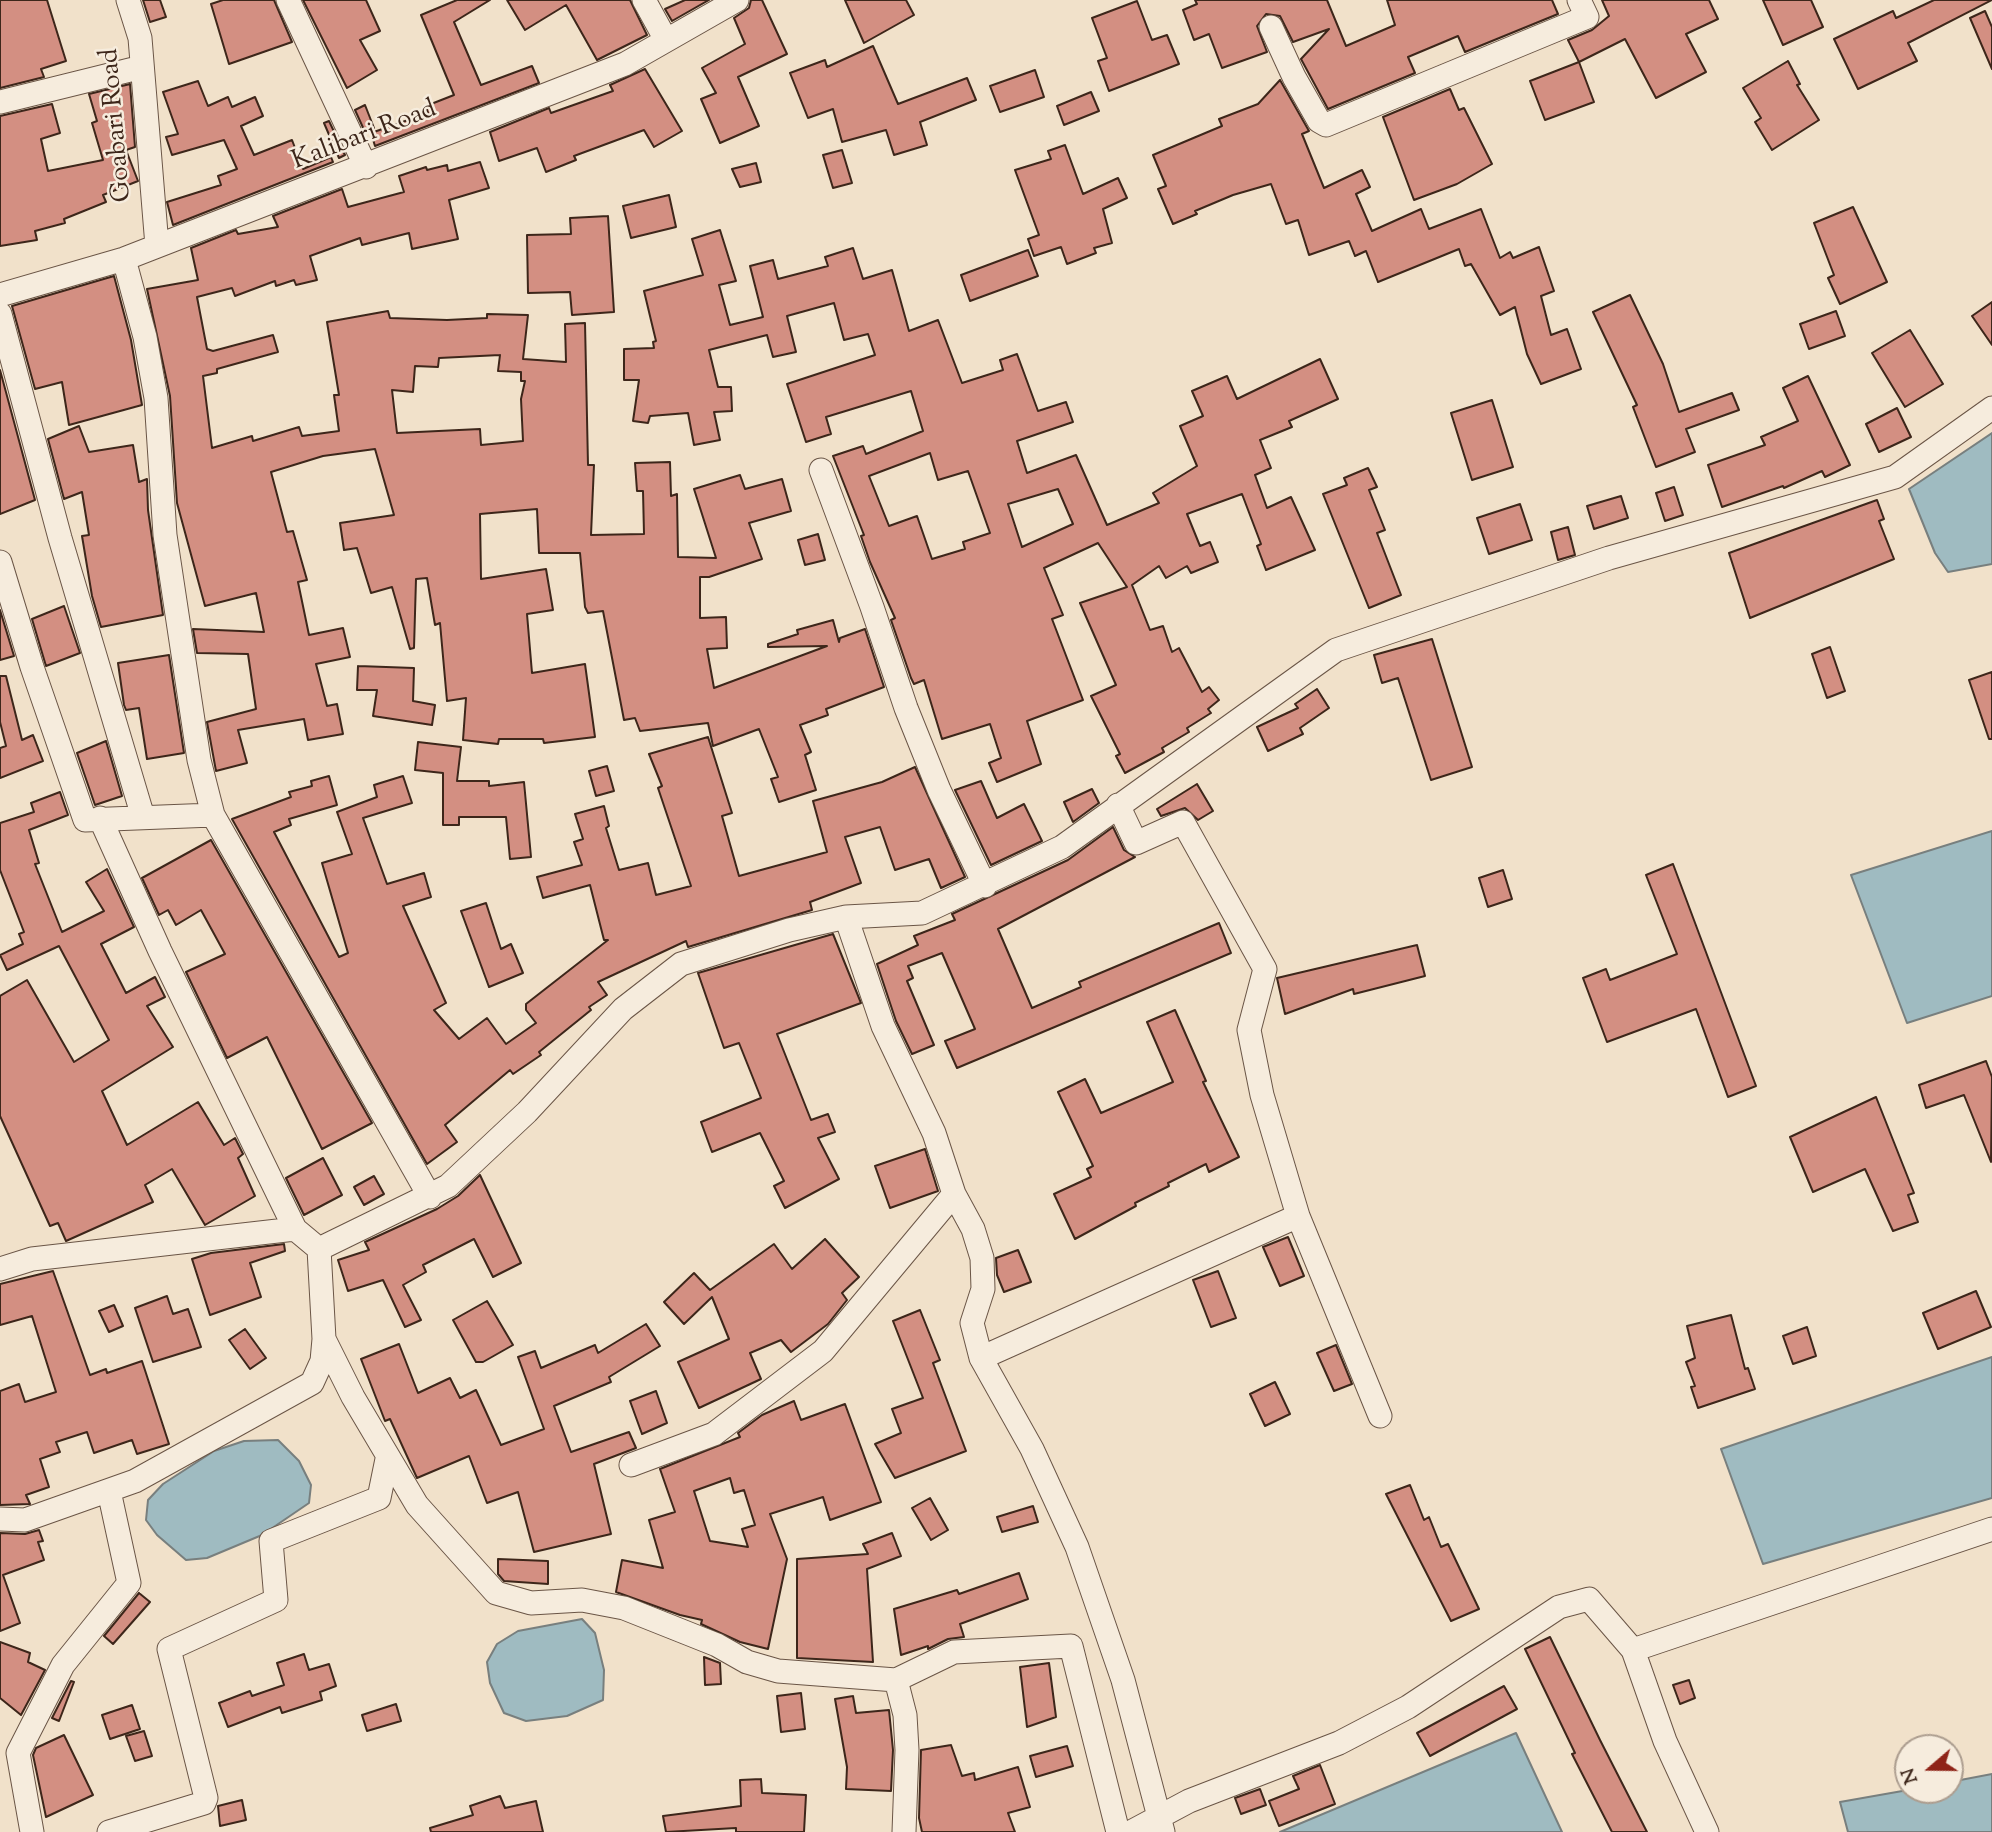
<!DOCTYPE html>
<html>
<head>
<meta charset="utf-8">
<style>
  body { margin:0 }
  #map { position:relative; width:1992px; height:1832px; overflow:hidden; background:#f1e1ca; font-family:"Sorts Mill Goudy",serif }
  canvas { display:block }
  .north { position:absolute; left:1894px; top:1734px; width:70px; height:70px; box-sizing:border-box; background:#f6ecdd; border:2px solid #ac9d8f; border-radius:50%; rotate:250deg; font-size:19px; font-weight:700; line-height:28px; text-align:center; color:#3d261a }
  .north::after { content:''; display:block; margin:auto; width:24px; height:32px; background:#8f2418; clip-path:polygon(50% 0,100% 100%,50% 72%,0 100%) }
</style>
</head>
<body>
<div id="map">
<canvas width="1992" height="1832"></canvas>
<div class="north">N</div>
</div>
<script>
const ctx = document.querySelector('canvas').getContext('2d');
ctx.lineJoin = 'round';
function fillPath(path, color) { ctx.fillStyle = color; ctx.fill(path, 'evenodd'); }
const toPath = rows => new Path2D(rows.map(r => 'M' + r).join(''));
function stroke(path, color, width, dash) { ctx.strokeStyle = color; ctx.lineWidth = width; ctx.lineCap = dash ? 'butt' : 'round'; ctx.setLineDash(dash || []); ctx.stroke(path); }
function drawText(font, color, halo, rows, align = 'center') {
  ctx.font = font + ' "Sorts Mill Goudy",serif'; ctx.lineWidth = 5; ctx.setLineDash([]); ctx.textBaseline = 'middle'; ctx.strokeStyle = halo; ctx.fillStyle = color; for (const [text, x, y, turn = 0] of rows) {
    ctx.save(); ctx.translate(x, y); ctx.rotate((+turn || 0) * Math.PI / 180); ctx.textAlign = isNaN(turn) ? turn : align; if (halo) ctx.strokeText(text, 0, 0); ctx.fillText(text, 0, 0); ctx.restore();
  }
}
const water = toPath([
  [1992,433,1992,564,1948,572,1935,553,1909,489,1992,433],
  [1992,831,1992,996,1907,1023,1851,875,1992,831],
  [1992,1357,1992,1498,1763,1564,1721,1449,1992,1357],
  [278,1440,299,1461,311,1485,309,1503,262,1535,207,1558,186,1560,157,1535,146,1520,148,1500,163,1484,214,1451,244,1441,278,1440],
  [582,1619,595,1633,604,1670,603,1700,567,1716,526,1721,504,1713,490,1683,487,1662,497,1644,518,1631,582,1619],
  [1516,1733,1562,1832,1280,1832,1516,1733],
  [1992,1774,1992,1832,1848,1832,1840,1802,1908,1790,1950,1790,1950,1782,1992,1774]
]);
fillPath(water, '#9fbbc1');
stroke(water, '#787f7e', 2);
const building = toPath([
  [0,0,47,0,66,61,41,69,44,77,0,88,0,0],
  [143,0,160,0,166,17,150,22,143,0],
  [223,0,274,0,292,42,229,64,211,4,223,0],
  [303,0,366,0,380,31,360,40,377,70,347,88,303,0],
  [457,0,490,0,454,22,481,85,532,66,539,83,375,146,371,133,428,113,426,106,454,95,421,15,457,0],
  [507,0,630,0,647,35,597,60,566,5,525,30,507,0],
  [685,0,709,0,672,21,665,9,685,0],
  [751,0,762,0,787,54,738,77,759,126,720,143,701,99,716,93,702,68,745,44,734,18,749,8,751,0],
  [845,0,906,0,914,15,864,43,845,0],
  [1195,0,1327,0,1346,46,1395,25,1387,0,1552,0,1558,14,1465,52,1458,36,1408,57,1415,73,1328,109,1301,59,1329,29,1293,42,1280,16,1266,14,1257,26,1267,52,1222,68,1209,34,1194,40,1183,10,1197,4,1195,0],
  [1602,0,1709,0,1718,19,1686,34,1706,72,1656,98,1625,39,1579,62,1568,40,1592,30,1609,16,1602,0],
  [1763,0,1811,0,1823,27,1783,45,1763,0],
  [1934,0,1992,0,1908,43,1917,61,1858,89,1834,39,1893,11,1896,18,1934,0],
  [1137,1,1152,40,1167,35,1179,64,1109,91,1098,61,1107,58,1092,18,1137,1],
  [1985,11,1992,27,1992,69,1970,18,1985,11],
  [873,46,898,104,967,78,976,100,920,122,927,145,894,155,886,130,842,142,833,109,808,118,790,73,825,60,827,67,873,46],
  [1788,61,1800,84,1797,85,1819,120,1772,150,1755,122,1761,118,1743,88,1788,61],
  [1579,62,1594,102,1545,120,1530,81,1579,62],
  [645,69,682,131,654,147,644,130,574,156,576,160,546,172,537,148,499,161,490,132,549,108,551,113,613,91,610,85,645,69],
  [1035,70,1044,97,1000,112,990,86,1035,70],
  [1280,80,1309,131,1302,134,1324,188,1362,170,1370,187,1356,194,1372,231,1421,209,1429,229,1481,209,1500,258,1510,252,1513,258,1539,247,1554,291,1541,296,1551,335,1567,329,1581,369,1541,384,1527,354,1515,307,1500,315,1471,264,1465,266,1459,249,1378,282,1366,251,1355,256,1349,241,1309,255,1298,220,1286,224,1271,184,1233,195,1195,211,1197,214,1173,224,1158,189,1166,186,1153,155,1222,126,1219,119,1258,104,1280,80],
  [198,81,208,106,228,97,232,107,255,97,263,116,241,126,254,155,292,140,303,169,331,157,333,162,173,225,167,202,221,185,218,176,237,169,224,140,172,155,166,137,178,134,163,92,198,81],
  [130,84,135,147,126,150,138,181,103,195,106,202,64,219,65,223,35,231,37,240,0,246,0,116,52,104,60,133,41,139,48,171,103,160,92,123,97,121,89,94,130,84],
  [1450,89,1459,110,1464,108,1492,164,1457,184,1414,200,1383,117,1450,89],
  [1091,92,1099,111,1064,125,1057,106,1091,92],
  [365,105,374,128,365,132,355,110,365,105],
  [329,121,345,155,339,158,324,123,329,121],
  [1065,145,1083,194,1118,178,1127,198,1103,209,1112,243,1094,248,1096,253,1067,264,1061,247,1034,256,1028,239,1039,235,1015,170,1051,159,1048,151,1065,145],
  [842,150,852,183,833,188,823,155,842,150],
  [480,162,489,188,449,200,458,239,412,249,409,233,362,245,360,238,310,256,317,280,296,285,294,280,276,286,275,281,235,296,232,288,197,297,207,349,213,351,273,335,278,352,217,369,217,373,203,376,212,448,252,436,253,441,299,427,302,436,339,431,334,395,339,395,327,322,388,311,390,318,447,320,487,318,487,314,528,315,523,359,566,362,565,324,585,323,588,465,594,465,591,535,644,534,643,491,637,491,635,463,670,462,671,496,677,494,678,557,716,558,694,489,740,475,745,489,782,479,791,511,749,523,762,559,709,577,700,577,700,618,726,617,727,648,707,649,714,688,827,646,768,647,768,644,798,634,797,630,833,620,839,642,840,638,865,629,884,687,826,709,828,715,800,725,811,752,805,755,816,790,779,802,771,779,778,777,759,729,713,746,708,723,640,731,635,718,624,720,603,611,588,613,585,607,580,553,539,553,537,509,480,514,481,579,546,569,553,610,527,614,532,673,585,664,595,737,544,743,543,739,499,739,498,744,463,740,466,698,447,701,440,623,435,625,427,578,416,579,414,648,410,649,392,587,371,593,357,548,344,550,340,523,394,515,375,449,323,456,271,472,287,532,293,531,307,580,298,582,309,635,343,628,350,657,316,664,327,706,337,704,343,734,308,740,304,719,238,730,247,763,216,771,207,722,256,709,248,654,197,653,193,629,264,632,256,593,205,606,177,503,170,396,147,289,198,280,191,248,236,230,238,234,278,227,273,216,342,189,348,207,404,192,399,176,426,167,427,170,447,165,448,171,480,162],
  [500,355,498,371,521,372,521,381,525,381,521,399,523,441,481,445,480,429,397,433,392,390,413,392,415,366,438,367,439,358,500,355],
  [756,163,761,182,740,187,732,169,756,163],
  [669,195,676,227,631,238,623,206,669,195],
  [1853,207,1887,282,1840,304,1828,278,1834,275,1814,223,1853,207],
  [608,216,614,312,572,315,570,292,528,293,527,235,571,234,570,218,608,216],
  [720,230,736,281,719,285,730,325,763,317,750,266,773,260,778,279,828,266,825,257,853,248,863,279,892,270,909,331,938,320,962,383,1003,370,1000,360,1017,354,1038,411,1066,402,1073,422,1017,441,1027,473,1076,455,1107,525,1159,503,1153,493,1197,466,1180,426,1203,416,1192,391,1227,376,1237,399,1320,359,1338,399,1289,421,1292,427,1260,440,1271,468,1255,475,1267,508,1291,497,1315,550,1266,570,1257,546,1261,544,1242,494,1187,514,1200,546,1210,542,1218,562,1191,573,1187,566,1166,578,1159,566,1132,585,1150,630,1163,626,1172,652,1179,648,1202,692,1209,687,1219,700,1208,709,1211,713,1187,728,1189,732,1162,748,1164,752,1125,773,1116,756,1120,754,1091,696,1116,685,1080,603,1127,587,1098,543,1044,568,1063,615,1052,619,1083,700,1027,721,1041,764,997,782,989,763,1001,758,990,724,942,739,924,680,914,684,911,678,891,620,895,618,870,562,861,536,864,535,833,456,863,446,866,454,923,431,911,391,826,417,831,434,806,442,787,384,875,355,868,334,844,340,834,303,787,316,796,352,773,357,767,335,709,350,718,387,731,387,732,411,714,412,720,440,694,445,688,413,650,416,648,423,633,421,639,380,624,380,624,349,654,348,653,342,656,341,644,291,703,275,692,239,720,230],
  [930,453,938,480,968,471,990,533,963,542,965,549,932,559,917,516,889,526,869,476,930,453],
  [1058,489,1073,524,1022,547,1008,504,1058,489],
  [1028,250,1038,276,970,301,961,275,1028,250],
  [114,276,131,340,142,405,69,425,62,382,35,389,12,306,114,276],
  [1630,295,1663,364,1679,412,1732,393,1739,410,1686,429,1695,452,1656,467,1633,407,1637,405,1593,312,1630,295],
  [1992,302,1992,345,1972,316,1992,302],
  [1836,311,1845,336,1809,349,1800,324,1836,311],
  [1910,330,1943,384,1905,407,1872,353,1910,330],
  [0,370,35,500,0,514,0,370],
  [1808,376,1850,465,1825,477,1822,471,1784,488,1783,486,1722,507,1708,465,1765,445,1761,437,1798,421,1783,388,1808,376],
  [1492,400,1513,467,1472,480,1451,413,1492,400],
  [1897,408,1911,437,1879,452,1866,424,1897,408],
  [79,426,89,452,133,445,139,482,147,479,148,510,163,615,101,627,92,596,82,536,89,535,82,492,64,499,48,439,79,426],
  [1368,468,1377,487,1369,490,1385,530,1377,533,1401,595,1369,608,1323,494,1347,485,1344,478,1368,468],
  [1674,487,1683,515,1665,521,1656,493,1674,487],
  [1621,496,1628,518,1594,529,1587,506,1621,496],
  [1877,500,1884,519,1879,521,1894,559,1750,618,1729,553,1877,500],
  [1520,504,1532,540,1489,554,1477,518,1520,504],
  [1568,527,1575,555,1558,560,1551,532,1568,527],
  [818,534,825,560,805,565,798,540,818,534],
  [64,606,80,653,46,666,32,619,64,606],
  [0,610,14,656,0,660,0,610],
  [1432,639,1472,767,1431,780,1398,678,1382,683,1374,655,1432,639],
  [1830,647,1845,691,1827,698,1812,654,1830,647],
  [169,655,184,753,147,759,139,708,126,710,124,705,118,663,169,655],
  [358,666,414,668,413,701,435,705,432,725,373,716,377,690,357,690,358,666],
  [1992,672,1992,739,1989,739,1969,680,1992,672],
  [0,676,6,676,22,740,33,735,43,761,0,778,0,748,6,746,0,722,0,676],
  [1317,689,1329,708,1300,728,1303,734,1268,751,1257,727,1298,708,1295,704,1317,689],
  [708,737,732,813,722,816,739,876,827,852,813,801,882,782,915,767,965,877,941,888,929,859,895,870,880,827,845,837,861,883,810,902,812,910,688,947,686,941,598,982,607,995,589,1007,591,1010,539,1052,541,1055,513,1074,510,1070,445,1125,457,1142,427,1164,232,819,291,797,289,792,312,786,311,781,329,776,337,805,289,819,291,825,274,832,339,957,348,953,322,863,352,854,337,812,377,797,374,785,403,776,412,803,363,818,387,884,424,873,431,897,403,906,446,1003,434,1010,459,1039,487,1018,506,1044,536,1023,526,1010,526,1004,608,940,604,940,590,885,543,898,537,877,582,865,574,842,583,839,575,814,604,806,609,826,606,828,619,870,648,863,656,895,691,886,658,788,662,786,649,754,708,737],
  [106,741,122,796,95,805,77,753,106,741],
  [418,742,461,747,457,781,489,781,489,786,524,782,531,857,510,859,506,817,459,817,459,825,443,825,443,773,415,770,418,742],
  [607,766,614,791,596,796,589,771,607,766],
  [981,781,997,818,1024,804,1042,841,991,865,955,790,981,781],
  [1197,784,1213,811,1198,820,1185,808,1161,816,1157,809,1197,784],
  [1092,789,1099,803,1073,822,1064,802,1092,789],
  [60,792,68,815,29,830,39,863,35,864,62,932,104,911,86,882,107,869,134,927,101,944,126,993,155,977,165,997,147,1006,173,1047,102,1091,127,1145,198,1102,224,1145,235,1138,243,1154,238,1158,255,1196,205,1225,172,1169,145,1185,153,1202,66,1241,58,1223,50,1226,0,1116,0,996,27,980,74,1062,109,1040,59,946,7,970,0,955,23,944,19,934,24,932,0,870,0,823,34,812,31,803,60,792],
  [1113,827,1124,850,1135,857,998,929,1032,1008,1081,987,1079,982,1219,923,1231,953,957,1068,945,1041,975,1029,942,953,908,966,913,978,907,981,934,1045,912,1054,896,1021,877,964,918,945,914,936,955,920,952,914,1068,860,1113,827],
  [211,840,372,1123,322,1149,267,1037,227,1058,186,972,225,954,201,910,176,925,168,910,159,915,142,878,211,840],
  [1673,864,1756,1086,1728,1097,1696,1009,1607,1042,1583,978,1606,969,1610,980,1677,954,1646,875,1673,864],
  [1503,870,1512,899,1488,907,1479,878,1503,870],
  [486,903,501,949,511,944,523,973,489,987,461,911,486,903],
  [833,934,861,1003,777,1034,811,1120,828,1114,835,1132,818,1138,839,1179,785,1208,774,1186,784,1181,760,1133,712,1152,701,1122,761,1098,739,1043,724,1048,698,973,833,934],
  [1417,945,1425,976,1354,994,1353,989,1285,1014,1277,978,1417,945],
  [1175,1010,1206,1081,1203,1082,1239,1157,1209,1172,1206,1164,1168,1183,1169,1186,1135,1203,1136,1206,1075,1239,1054,1194,1091,1177,1087,1169,1093,1166,1058,1092,1085,1079,1101,1113,1173,1082,1147,1022,1175,1010],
  [1986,1061,1992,1077,1991,1162,1964,1095,1926,1108,1919,1085,1986,1061],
  [1876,1097,1914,1193,1908,1195,1918,1222,1893,1231,1865,1169,1813,1192,1790,1137,1876,1097],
  [925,1149,938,1191,890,1208,875,1166,925,1149],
  [323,1158,342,1195,304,1215,286,1178,323,1158],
  [480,1175,521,1263,493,1277,474,1239,423,1265,426,1272,403,1285,421,1320,405,1327,383,1280,348,1291,338,1260,369,1250,365,1242,437,1209,458,1196,480,1175],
  [374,1176,384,1194,364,1205,354,1187,374,1176],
  [1288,1237,1304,1276,1280,1286,1263,1247,1288,1237],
  [825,1239,859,1277,842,1293,847,1300,828,1324,791,1352,781,1340,750,1353,761,1379,699,1408,678,1362,729,1339,712,1297,684,1324,664,1302,694,1273,710,1290,774,1244,792,1269,825,1239],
  [284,1244,285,1251,250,1263,261,1297,210,1315,192,1259,211,1253,284,1244],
  [1018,1250,1031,1282,1004,1292,997,1275,996,1258,1018,1250],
  [53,1271,90,1375,106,1369,107,1373,142,1361,169,1444,137,1454,132,1440,94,1453,87,1432,56,1442,60,1452,40,1459,49,1487,26,1495,30,1504,0,1505,0,1391,19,1384,25,1402,56,1392,32,1316,0,1325,0,1284,53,1271],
  [1218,1271,1236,1318,1211,1327,1193,1280,1218,1271],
  [1976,1291,1991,1327,1938,1349,1923,1313,1976,1291],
  [167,1296,173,1314,188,1309,201,1347,153,1362,135,1308,167,1296],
  [487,1301,513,1345,483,1362,476,1362,453,1320,487,1301],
  [114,1305,123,1326,109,1332,99,1311,114,1305],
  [920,1310,940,1360,933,1363,966,1451,895,1478,875,1444,901,1433,892,1409,923,1398,893,1321,920,1310],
  [1731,1315,1745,1369,1748,1368,1755,1389,1698,1408,1691,1387,1695,1386,1686,1362,1695,1358,1687,1326,1731,1315],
  [646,1324,660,1346,609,1377,611,1382,554,1406,571,1452,629,1432,636,1448,594,1464,611,1534,534,1552,518,1492,487,1503,469,1456,417,1478,390,1419,385,1421,361,1359,399,1344,418,1393,450,1378,460,1398,476,1390,501,1445,544,1429,518,1357,535,1351,541,1368,595,1345,598,1353,646,1324],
  [1807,1327,1816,1356,1793,1364,1783,1336,1807,1327],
  [245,1329,266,1358,250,1369,229,1340,245,1329],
  [1336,1345,1352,1384,1334,1391,1317,1353,1336,1345],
  [1275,1382,1290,1414,1265,1426,1250,1394,1275,1382],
  [656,1391,667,1423,642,1434,630,1401,656,1391],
  [794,1401,801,1420,845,1404,881,1502,830,1520,823,1497,770,1514,787,1559,768,1649,740,1642,701,1624,702,1620,680,1615,616,1592,622,1560,663,1568,649,1520,675,1512,660,1469,740,1437,738,1433,762,1415,794,1401],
  [730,1478,734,1493,744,1490,755,1525,742,1529,748,1547,710,1541,694,1491,730,1478],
  [1410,1485,1424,1520,1429,1517,1441,1547,1448,1544,1479,1609,1451,1621,1386,1494,1410,1485],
  [930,1498,948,1530,931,1540,912,1508,930,1498],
  [1033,1506,1038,1522,1002,1532,997,1517,1033,1506],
  [39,1530,43,1541,38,1542,44,1560,3,1575,20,1623,0,1631,0,1533,25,1534,39,1530],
  [892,1533,901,1556,867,1569,873,1662,797,1658,797,1559,868,1554,863,1544,892,1533],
  [498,1559,548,1561,548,1584,504,1581,498,1574,498,1559],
  [1019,1573,1028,1599,960,1624,964,1637,948,1639,928,1649,928,1646,901,1655,894,1609,957,1590,959,1594,1019,1573],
  [139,1593,150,1602,113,1644,104,1636,139,1593],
  [1550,1637,1600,1740,1647,1832,1612,1832,1572,1754,1575,1753,1525,1649,1550,1637],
  [0,1642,30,1653,28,1662,45,1670,21,1715,0,1698,0,1642],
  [304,1654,309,1670,329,1664,336,1686,320,1692,322,1700,282,1713,280,1707,228,1727,219,1703,250,1691,252,1696,284,1685,277,1663,304,1654],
  [704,1657,720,1663,721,1684,705,1685,704,1657],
  [1049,1663,1056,1717,1027,1727,1020,1667,1049,1663],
  [1689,1680,1695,1698,1680,1704,1673,1685,1689,1680],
  [71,1681,74,1682,59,1721,52,1718,71,1681],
  [1504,1686,1517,1709,1430,1756,1417,1733,1504,1686],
  [801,1693,805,1729,781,1732,777,1696,801,1693],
  [853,1696,856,1713,889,1710,893,1750,891,1791,846,1789,847,1767,835,1699,853,1696],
  [396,1704,401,1721,367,1731,362,1715,396,1704],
  [132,1705,140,1729,110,1739,102,1715,132,1705],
  [144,1731,152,1756,135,1761,126,1736,144,1731],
  [64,1735,93,1795,46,1817,33,1755,36,1748,64,1735],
  [951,1745,962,1776,974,1773,975,1780,1018,1767,1030,1807,1008,1813,1015,1832,922,1832,919,1818,921,1750,951,1745],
  [1067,1746,1073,1766,1036,1777,1030,1756,1067,1746],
  [1320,1765,1335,1804,1279,1826,1269,1801,1299,1789,1293,1776,1320,1765],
  [761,1779,762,1793,806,1795,804,1832,736,1832,736,1828,666,1832,663,1816,741,1806,740,1780,761,1779],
  [1260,1789,1266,1805,1241,1814,1235,1798,1260,1789],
  [500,1796,505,1808,536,1801,543,1832,431,1832,430,1828,473,1815,470,1806,500,1796],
  [242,1800,246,1820,220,1826,218,1806,242,1800]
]);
fillPath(building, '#d38f82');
stroke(building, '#3d261a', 2);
const minor = toPath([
  [128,0,140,38,157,246],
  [288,0,366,167],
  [644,0,666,40],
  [1271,27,1294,77,1319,121,1326,125,1587,17,1579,0],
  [0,102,142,67],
  [124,259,145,337,156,398,165,535,199,760,213,815,430,1197],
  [0,295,124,259,625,64,737,0],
  [0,314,60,538,143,817],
  [821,470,872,607,906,708,939,790,985,886],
  [0,562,32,667,85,820,213,815],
  [1118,805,1136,843,1183,822,1265,969,1249,1030,1262,1095,1298,1216,1380,1416],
  [100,818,160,951,295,1229,319,1249],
  [954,1194,973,1229,982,1258,983,1289,972,1323,981,1358,1032,1449,1077,1547,1123,1680,1163,1832],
  [0,1269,32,1259,295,1229],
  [324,1339,353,1397,417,1505,496,1593,531,1603,582,1600,624,1608,717,1645,747,1662,778,1671,896,1680,954,1652,1071,1646,1118,1832],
  [981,1358,1298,1216],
  [631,1465,714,1434,823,1351,954,1194,934,1133,883,1026,846,917],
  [0,1519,25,1520,135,1481,312,1383,322,1361,324,1339,319,1249,448,1186,527,1112,623,1009,681,964,789,930,846,917,922,913,1062,847,1336,650,1609,558,1895,477,1992,408],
  [1633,1650,1665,1741,1707,1832],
  [896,1680,905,1715,907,1750,904,1832],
  [32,1832,18,1753,63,1665,129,1583,109,1491],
  [109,1832,204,1803,206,1798,169,1649,276,1600,271,1541,379,1498,387,1459],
  [1131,1832,1189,1801,1339,1743,1408,1707,1559,1607,1589,1599,1633,1650,1992,1529]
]);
stroke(minor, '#6a5546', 25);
stroke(minor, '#f6ecdd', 23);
drawText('26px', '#3d261a', '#f6ecdd', [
  ["Goabari Road",118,125,-95],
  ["Kalibari Road",365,137,-21]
]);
</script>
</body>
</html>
